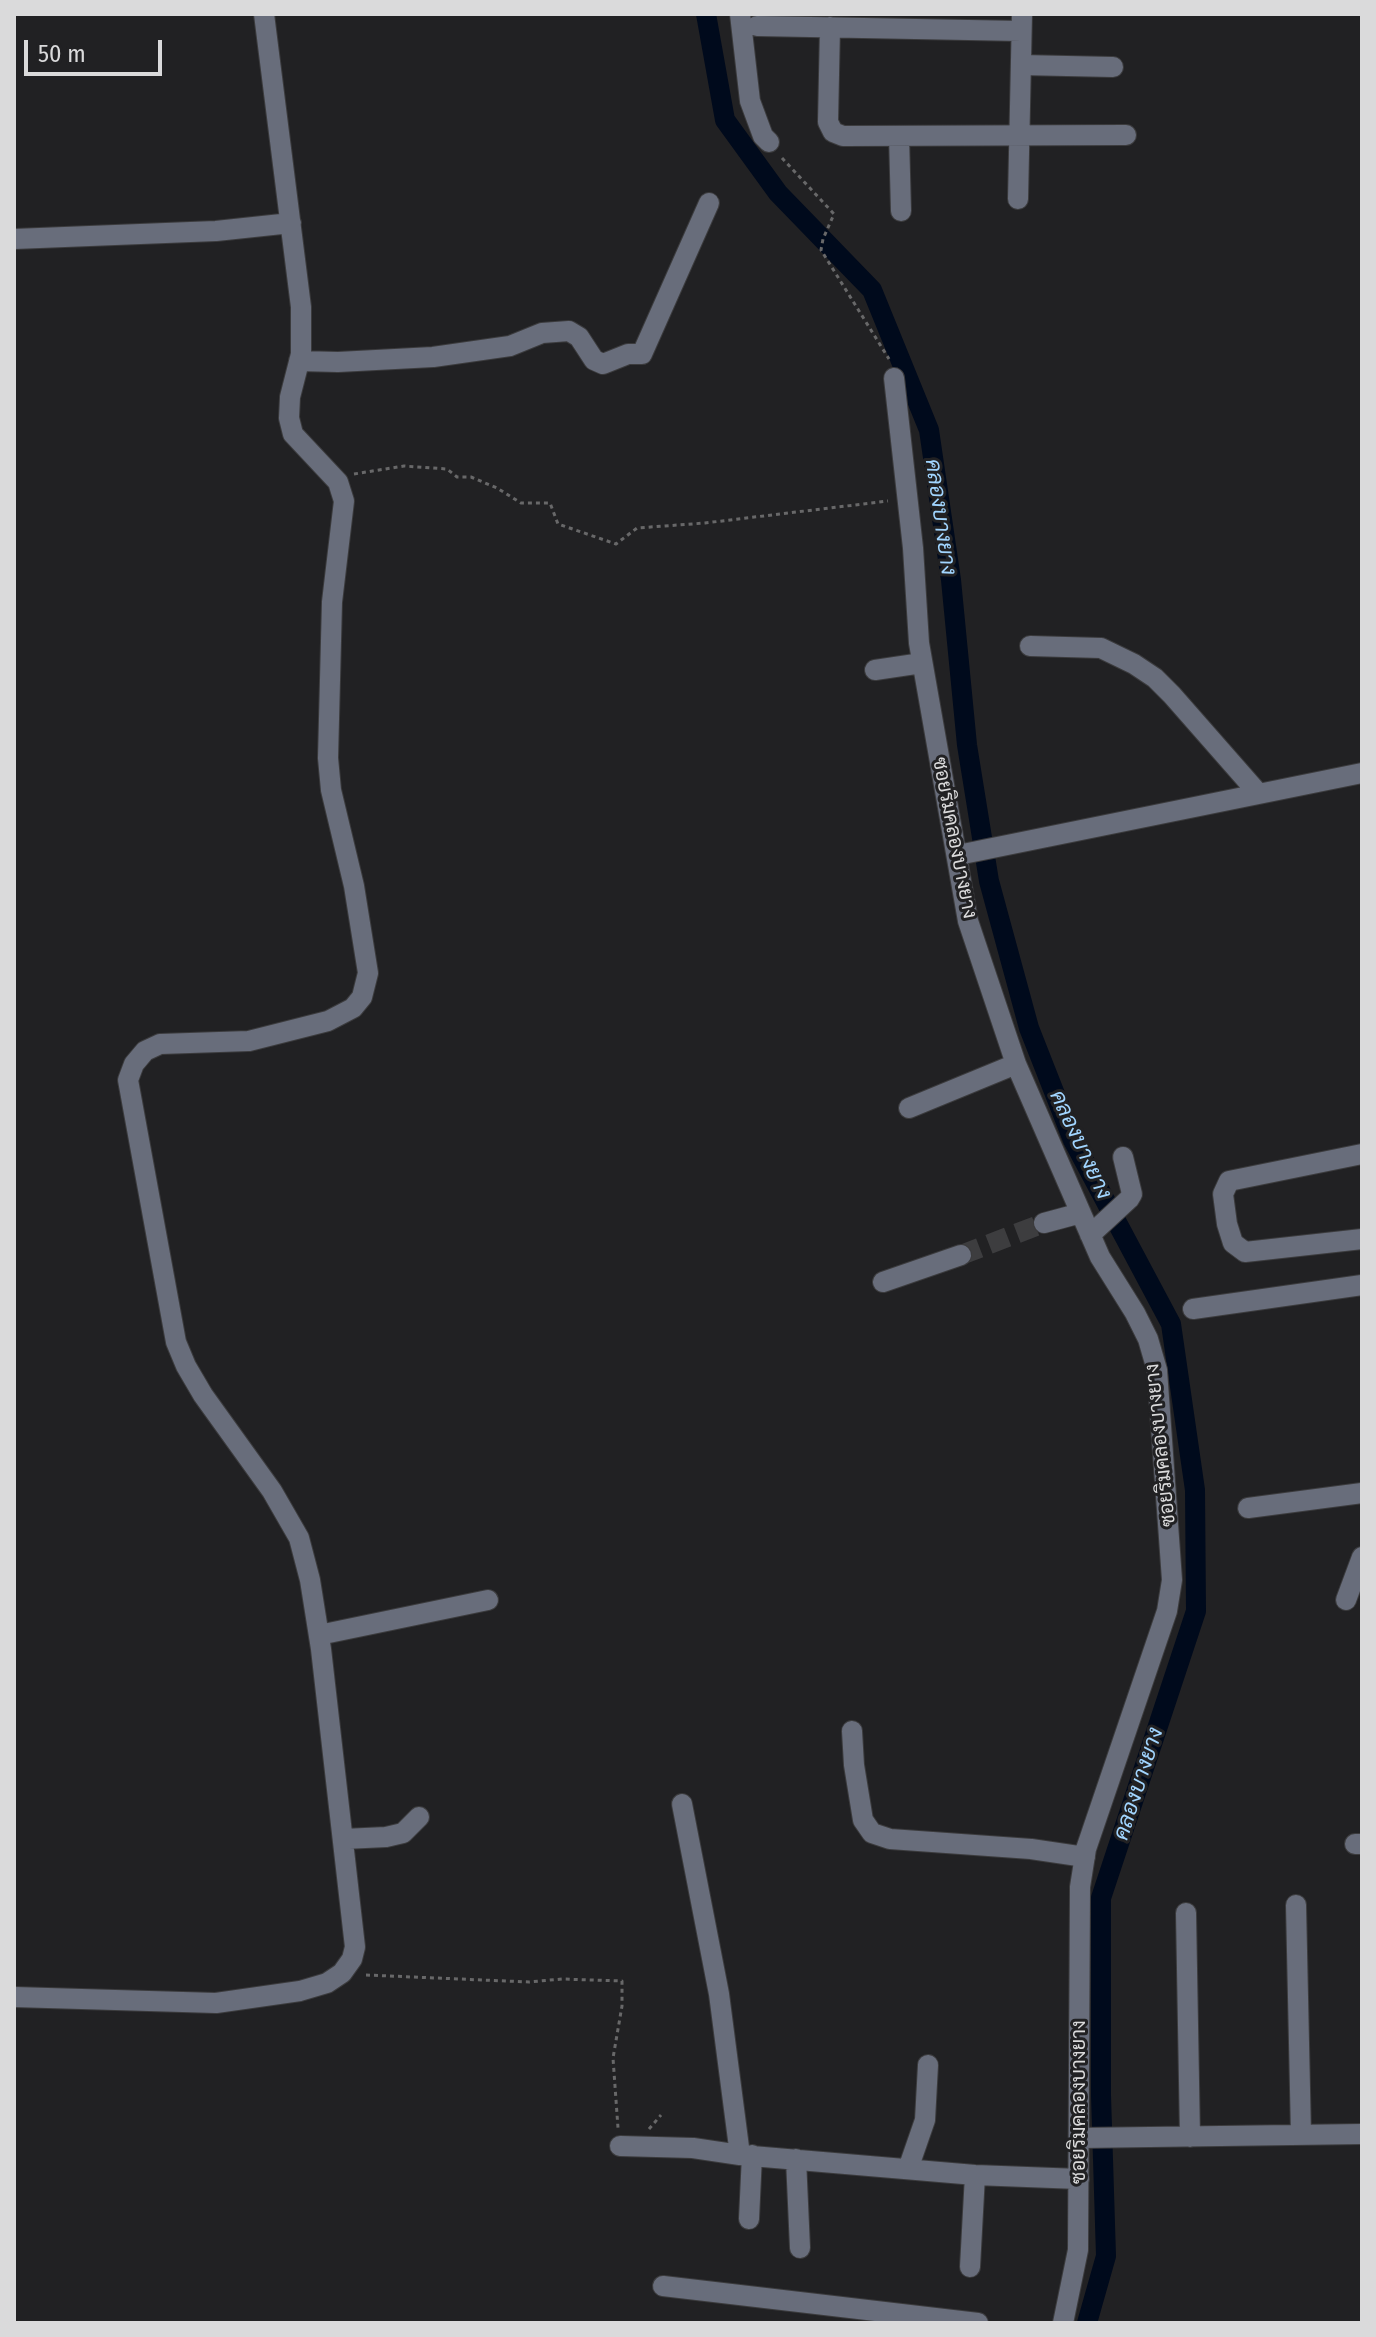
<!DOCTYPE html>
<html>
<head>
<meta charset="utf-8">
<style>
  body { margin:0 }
  #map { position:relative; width:1376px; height:2337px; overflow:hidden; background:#212123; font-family:"Fira Sans Condensed",sans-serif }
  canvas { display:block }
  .frame { position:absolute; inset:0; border:16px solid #dadadb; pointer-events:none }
  .scale { position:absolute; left:24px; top:40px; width:138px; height:36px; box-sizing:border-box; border:4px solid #dadadb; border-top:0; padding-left:10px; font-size:24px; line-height:28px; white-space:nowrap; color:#dadadb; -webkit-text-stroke:6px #212123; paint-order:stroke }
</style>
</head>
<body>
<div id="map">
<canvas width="1376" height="2337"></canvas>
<div class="frame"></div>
<div class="scale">50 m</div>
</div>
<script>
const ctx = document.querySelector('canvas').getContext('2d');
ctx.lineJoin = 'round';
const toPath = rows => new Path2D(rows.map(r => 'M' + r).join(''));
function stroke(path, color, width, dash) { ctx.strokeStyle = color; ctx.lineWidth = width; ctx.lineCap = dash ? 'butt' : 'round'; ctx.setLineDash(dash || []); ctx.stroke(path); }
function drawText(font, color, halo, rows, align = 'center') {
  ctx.font = font + ' "Fira Sans Condensed",Sarabun,sans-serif'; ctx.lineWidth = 6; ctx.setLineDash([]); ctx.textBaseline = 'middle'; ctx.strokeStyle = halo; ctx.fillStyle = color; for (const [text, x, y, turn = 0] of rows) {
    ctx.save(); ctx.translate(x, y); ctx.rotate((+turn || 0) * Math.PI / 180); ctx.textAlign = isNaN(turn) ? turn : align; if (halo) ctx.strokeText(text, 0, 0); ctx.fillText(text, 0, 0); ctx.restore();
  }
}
stroke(toPath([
  [706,14,725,120,778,193,872,290,929,430,951,580,967,745,989,881,1029,1028,1073,1140,1171,1324,1195,1490,1196,1611,1101,1898,1101,2095,1106,2256,1087,2323]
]), '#000a1c', 20);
stroke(toPath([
  [961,1255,1044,1223]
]), '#3d3d3f', 20, [20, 10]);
const minor = toPath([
  [740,14,750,101,763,136,769,142],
  [757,26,1021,31],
  [830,27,828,122,833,132,843,136,1126,135],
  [1021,65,1113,67],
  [899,136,901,211],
  [1018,199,1022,14],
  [14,239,216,231,291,223],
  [299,361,338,362,433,357,510,346,542,333,569,331,579,337,594,360,603,364,628,354,642,354,709,203],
  [894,378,913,548,919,643,968,921,1016,1064,1100,1257,1135,1313,1148,1339,1157,1370,1172,1580,1167,1611,1086,1849,1080,1887,1078,2250,1063,2323],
  [1030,646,1101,648,1134,664,1155,678,1172,695,1258,793],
  [875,670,922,663],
  [958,855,1362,773],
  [909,1108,1016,1064],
  [1362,1154,1229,1181,1223,1194,1227,1224,1233,1243,1245,1252,1362,1239],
  [1044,1223,1081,1213],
  [1090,1235,1129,1199,1132,1194,1123,1157],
  [883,1282,961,1255],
  [1193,1309,1362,1285],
  [1248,1508,1362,1493],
  [1346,1600,1362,1557],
  [319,1635,488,1600],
  [852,1731,854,1765,863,1820,872,1833,890,1839,1031,1849,1085,1857],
  [682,1804,719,1994,740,2155],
  [344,1839,386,1837,403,1833,419,1817],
  [1355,1844,1362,1844],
  [1296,1905,1301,2135],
  [1186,1913,1190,2137],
  [14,1997,216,2003,300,1991,327,1983,342,1973,352,1959,355,1947,321,1649,310,1580,299,1538,272,1491,203,1395,186,1366,176,1342,128,1080,134,1064,145,1051,160,1044,249,1041,328,1021,353,1008,362,997,368,973,354,886,331,790,328,758,332,602,344,501,338,482,293,434,289,418,290,397,301,354,301,307,264,14],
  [1079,2138,1362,2134],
  [620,2146,693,2148,740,2155,975,2175,1079,2179],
  [796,2159,800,2248],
  [908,2169,925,2120,928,2065],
  [749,2219,752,2155],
  [970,2267,975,2175],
  [663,2286,978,2323]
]);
stroke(minor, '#3b3b3d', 22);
stroke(toPath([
  [782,158,834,214,823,239,821,250,889,359],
  [354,474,404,466,447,469,457,477,471,477,497,488,521,503,550,503,558,524,616,544,637,528,705,523,888,501],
  [366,1975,529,1982,562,1979,622,1981,622,2006,613,2058,618,2128],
  [649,2129,661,2115]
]), '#686869', 3, [4, 4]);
stroke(minor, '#686d7b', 20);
drawText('20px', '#dadadb', '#212123', [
  ["ซอยริมคลองบางยาง",954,838,79],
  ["ซอยริมคลองบางยาง",1161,1445,-96],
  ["ซอยริมคลองบางยาง",1079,2102,-90]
]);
drawText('italic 22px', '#a1d5ff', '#212123', [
  ["คลองบางยาง",940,517,82],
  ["คลองบางยาง",1080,1145,65],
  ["คลองบางยาง",1139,1784,-72]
]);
</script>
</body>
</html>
